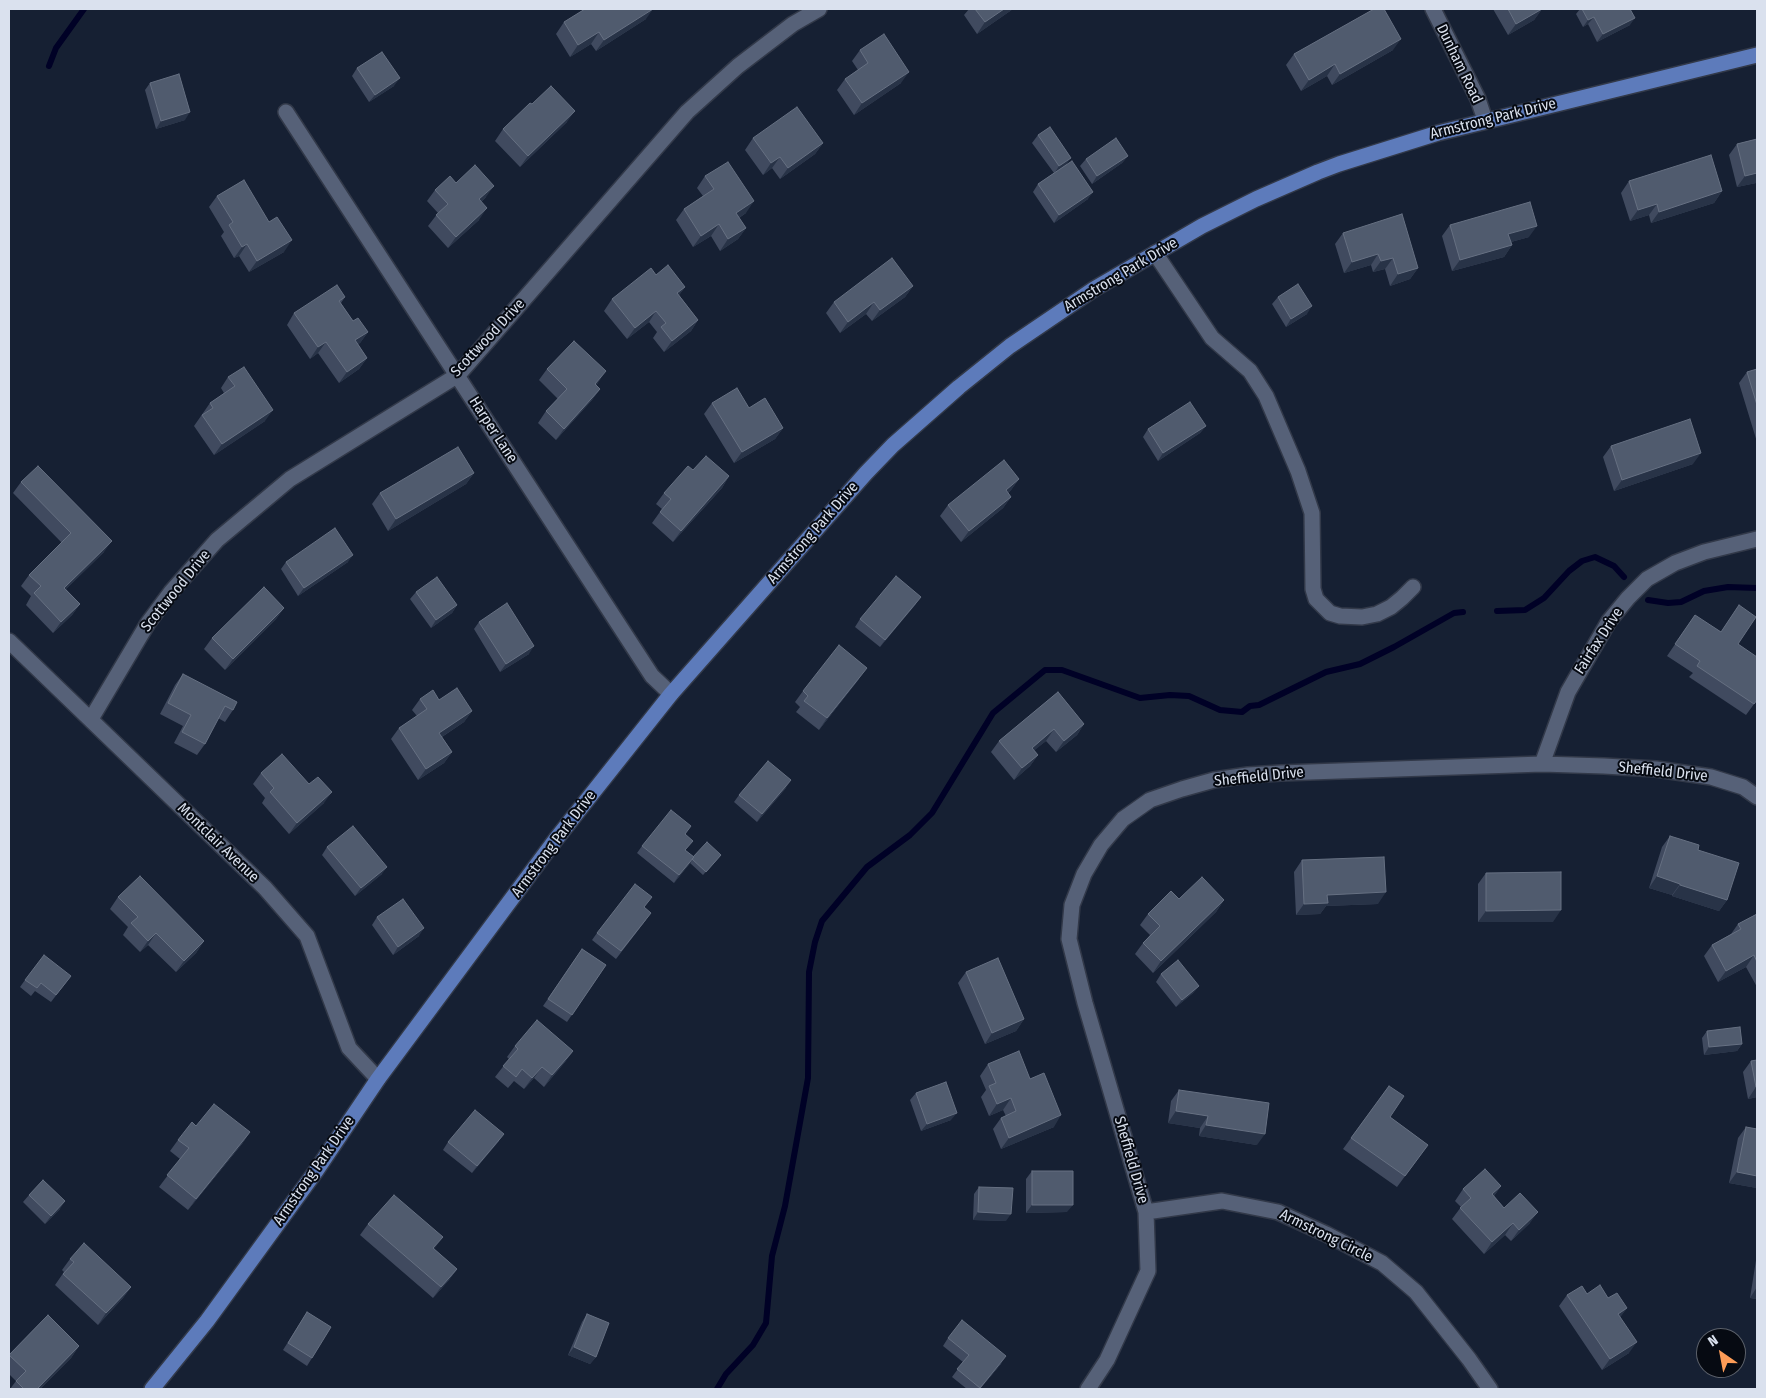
<!DOCTYPE html>
<html>
<head>
<meta charset="utf-8">
<style>
  body { margin:0 }
  #map { position:relative; width:1766px; height:1398px; overflow:hidden; background:#162033; font-family:"Fira Sans Condensed",sans-serif }
  canvas { display:block }
  .frame { position:absolute; inset:0; border:10px solid #dae1ee; pointer-events:none }
  .north { position:absolute; left:1696px; top:1328px; width:50px; height:50px; box-sizing:border-box; background:#060a12; border:1px solid #5b606a; border-radius:50%; rotate:327deg; font-size:14px; font-weight:700; line-height:20px; text-align:center; color:#dae1ee }
  .north::after { content:''; display:block; margin:auto; width:18px; height:22px; background:#fd9c57; clip-path:polygon(50% 0,100% 100%,50% 72%,0 100%) }
</style>
</head>
<body>
<div id="map">
<canvas width="1766" height="1398"></canvas>
<div class="frame"></div>
<div class="north">N</div>
</div>
<script>
const ctx = document.querySelector('canvas').getContext('2d');
ctx.lineJoin = 'round';
const toPath = rows => new Path2D(rows.map(r => 'M' + r).join(''));
function stroke(path, color, width, dash) { ctx.strokeStyle = color; ctx.lineWidth = width; ctx.lineCap = dash ? 'butt' : 'round'; ctx.setLineDash(dash || []); ctx.stroke(path); }
function fillPath(path, color) { ctx.fillStyle = color; ctx.fill(path, 'evenodd'); }
function drawText(font, color, halo, rows, align = 'center') {
  ctx.font = font + ' "Fira Sans Condensed",sans-serif'; ctx.lineWidth = 4; ctx.setLineDash([]); ctx.textBaseline = 'middle'; ctx.strokeStyle = halo; ctx.fillStyle = color; for (const [text, x, y, turn = 0] of rows) {
    ctx.save(); ctx.translate(x, y); ctx.rotate((+turn || 0) * Math.PI / 180); ctx.textAlign = isNaN(turn) ? turn : align; if (halo) ctx.strokeText(text, 0, 0); ctx.fillText(text, 0, 0); ctx.restore();
  }
}
stroke(toPath([
  [49,66,56,48,84,9],
  [1648,600,1668,603,1681,602,1704,591,1728,587,1757,588],
  [1497,611,1525,610,1544,598,1569,571,1582,561,1595,557,1614,566,1624,577],
  [717,1389,726,1374,753,1345,766,1323,772,1256,785,1206,808,1078,809,972,815,942,822,921,867,867,910,835,932,813,993,713,1045,670,1062,670,1140,698,1170,695,1189,696,1220,710,1242,712,1250,706,1259,705,1326,672,1360,664,1394,647,1454,613,1463,612]
]), '#000126', 6);
const minor = toPath([
  [1433,9,1478,99,1485,120],
  [286,112,652,676,671,694],
  [1155,253,1212,338,1250,371,1266,396,1298,471,1312,513,1313,589,1316,599,1330,613,1340,616,1362,617,1377,614,1391,607,1402,598,1413,587],
  [9,641,265,888,307,936,349,1048,378,1079],
  [91,719,148,623,171,592,217,540,290,479,458,375,687,112,738,66,793,24,819,9],
  [1542,764,1568,692,1609,621,1628,598,1647,579,1675,563,1704,552,1757,539],
  [1146,1212,1222,1201,1278,1212,1326,1234,1382,1263,1416,1292,1469,1359,1490,1389],
  [1088,1389,1107,1360,1148,1271,1146,1212,1085,1003,1069,939,1072,905,1084,874,1101,845,1123,819,1150,800,1182,789,1214,780,1248,775,1281,773,1542,764,1604,766,1656,769,1711,777,1743,787,1757,797]
]);
const major = toPath([
  [152,1389,207,1321,316,1171,378,1079,556,839,671,694,866,473,893,445,959,387,1010,346,1094,289,1202,226,1256,199,1318,172,1339,164,1438,133,1757,55]
]);
stroke(minor, '#323949', 18);
stroke(major, '#323949', 18);
stroke(minor, '#566178', 15);
stroke(major, '#5d7bbb', 15);
fillPath(toPath([
  [969,9,1013,9,977,34,964,15],
  [1493,9,1542,9,1534,20,1508,35],
  [1580,9,1630,9,1630,25,1597,42,1588,24,1583,27,1576,14],
  [646,19,596,51,591,44,570,57,556,34,564,22],
  [860,50,901,83,854,115,837,90,845,79,858,70,852,61],
  [1393,50,1332,85,1327,76,1301,91,1286,65,1294,54],
  [357,68,394,86,369,102,352,76],
  [150,83,185,120,156,129,145,90],
  [532,104,567,122,520,167,495,141,503,129],
  [1038,135,1066,165,1088,199,1054,223,1033,192,1038,184,1054,173,1032,143],
  [753,138,823,143,815,154,780,179,772,168,763,175,745,150],
  [1757,139,1757,187,1756,183,1737,187,1729,155,1737,144],
  [1128,156,1122,163,1092,184,1080,166,1086,159],
  [705,176,746,213,739,218,746,228,738,239,720,251,711,236,693,247,676,220,684,209,703,196,697,188],
  [1629,181,1722,191,1714,203,1651,223,1649,215,1630,221,1621,193],
  [456,183,486,197,481,202,479,220,448,248,428,226,438,213,427,201,435,190],
  [217,196,284,252,249,272,239,256,234,258,221,236,224,232,209,207],
  [1450,225,1529,237,1511,242,1512,245,1504,257,1452,271,1442,236],
  [1343,233,1418,268,1410,279,1390,286,1385,269,1373,272,1371,265,1344,273,1335,244],
  [656,275,685,287,679,295,698,320,691,331,664,352,653,338,657,332,649,322,627,339,604,311,612,299],
  [913,286,905,297,872,321,866,314,840,333,826,313,834,302],
  [345,297,341,303,353,321,368,332,360,343,358,344,367,358,359,369,339,383,318,353,310,359,287,325,294,313],
  [1278,297,1307,314,1286,327,1272,304],
  [547,369,598,383,596,385,600,389,592,400,556,440,538,423,546,411,558,399,539,380],
  [1757,369,1757,442,1739,383,1747,372],
  [228,377,265,421,214,455,194,426,210,403,224,393,221,388],
  [712,403,749,408,783,428,775,439,734,463,704,414],
  [1206,426,1200,433,1158,461,1143,437,1148,429],
  [1611,446,1693,464,1614,491,1603,457],
  [693,470,729,476,722,488,673,542,652,523,662,509,656,504,664,493],
  [474,473,466,484,388,531,372,504,380,493],
  [1019,479,1011,490,1008,493,1011,497,1003,508,961,542,940,516,948,505],
  [21,482,104,552,66,589,80,604,72,615,53,633,26,605,31,596,21,586,29,575,62,543,13,493],
  [286,562,348,562,298,596,281,569],
  [416,592,457,605,452,613,431,628,410,599],
  [916,604,880,647,855,627,860,619],
  [284,608,276,619,225,670,204,649,212,638],
  [1695,615,1757,700,1746,715,1689,677,1693,673,1667,656],
  [479,622,529,654,500,672,474,629],
  [183,674,233,710,225,722,218,718,205,744,197,755,174,743,183,726,160,714,175,685],
  [859,679,819,730,796,712,800,707,795,702,803,691],
  [1058,692,1084,724,1077,735,1056,752,1046,741,1034,750,1038,755,1030,766,1014,780,991,752,999,741],
  [420,699,439,700,472,711,464,722,442,737,452,752,444,763,418,780,391,739,399,728,417,716,412,710],
  [261,773,324,803,289,834,262,803,265,798,253,784],
  [786,788,757,822,734,802,739,795],
  [685,834,686,851,693,857,721,855,703,875,690,863,674,883,637,853,642,846],
  [1670,836,1698,850,1727,900,1719,911,1672,896,1672,895,1649,888,1662,847],
  [327,847,382,874,355,896,322,855],
  [1302,860,1378,904,1326,906,1320,914,1296,915,1294,872],
  [1486,873,1553,922,1478,922,1478,884],
  [118,897,204,941,196,953,176,972,148,945,140,952,123,935,128,927,110,909],
  [1179,899,1224,900,1216,912,1153,973,1135,954,1143,943,1150,935,1140,925,1148,914],
  [644,908,646,920,616,959,592,940,597,933],
  [1757,914,1757,987,1746,967,1718,982,1704,956,1712,945,1731,934,1738,924],
  [377,917,419,936,393,955,372,925],
  [582,949,606,965,567,1022,543,1006],
  [966,972,1024,1019,1016,1031,985,1044,958,983],
  [1161,974,1199,986,1193,993,1176,1007,1156,982],
  [71,976,51,1002,35,991,31,996,20,987,25,980],
  [1707,1031,1742,1044,1737,1051,1704,1055,1702,1038],
  [515,1046,573,1051,565,1062,544,1087,534,1078,524,1089,514,1081,508,1088,495,1077,509,1059,507,1057],
  [1757,1060,1757,1097,1748,1099,1743,1072,1751,1061],
  [988,1064,1054,1127,1001,1149,993,1129,1001,1118,1006,1116,1003,1110,989,1116,981,1097,986,1090,980,1076],
  [1389,1086,1390,1117,1428,1145,1397,1187,1343,1149],
  [1179,1090,1257,1145,1199,1136,1200,1128,1168,1123,1171,1101],
  [916,1093,951,1120,921,1131,910,1100],
  [196,1126,250,1132,242,1144,188,1210,159,1187,180,1159,170,1151,178,1140],
  [1746,1127,1757,1188,1729,1183,1738,1138],
  [499,1141,472,1173,443,1150,448,1142],
  [1032,1171,1067,1212,1026,1213,1026,1179],
  [1501,1186,1494,1196,1504,1208,1530,1223,1511,1241,1505,1235,1484,1254,1452,1219,1461,1207,1455,1201,1463,1189],
  [979,1187,1006,1221,973,1220,974,1194],
  [29,1195,60,1209,45,1224,23,1202],
  [368,1224,434,1249,457,1269,449,1280,433,1298,360,1235],
  [1757,1254,1757,1299,1750,1298],
  [70,1259,131,1287,123,1298,98,1325,55,1285,64,1272,62,1270],
  [1587,1294,1608,1298,1627,1308,1620,1317,1629,1353,1602,1370,1559,1306,1567,1295],
  [307,1312,312,1358,307,1366,283,1350],
  [587,1314,596,1357,590,1364,568,1355,582,1322],
  [48,1315,79,1346,71,1358,40,1389,10,1389,16,1381,9,1374,9,1355],
  [948,1338,1001,1364,980,1389,967,1389,952,1377,963,1362,943,1346]
]), '#404a5f');
fillPath(toPath([
  [653,9,646,19,596,51,604,40],
  [1004,9,1013,9,977,34,985,22],
  [1542,9,1534,20,1508,35,1516,24],
  [1594,17,1588,24,1583,27,1588,20],
  [1635,18,1630,25,1597,42,1603,34],
  [599,32,591,44,570,57,578,45],
  [1401,39,1393,50,1332,85,1340,74],
  [1335,64,1327,76,1301,91,1309,80],
  [909,72,901,83,854,115,862,103],
  [400,78,394,86,369,102,375,95],
  [575,111,567,122,520,167,528,156],
  [190,112,185,120,156,129,161,121],
  [823,143,815,154,780,179,788,168],
  [1128,156,1122,163,1092,184,1097,176],
  [780,157,772,168,763,175,771,163],
  [1071,158,1066,165,1054,174,1059,166],
  [1757,173,1757,181,1756,183,1737,187,1745,176],
  [494,186,486,197,471,211,479,199],
  [1722,191,1714,203,1651,223,1659,212],
  [1093,192,1088,199,1054,223,1059,215],
  [754,201,746,213,728,225,736,213],
  [1657,204,1649,215,1630,221,1638,210],
  [487,208,479,220,448,248,456,237],
  [719,224,711,236,693,247,701,236],
  [1537,226,1529,237,1500,245,1508,234],
  [746,228,738,239,720,251,728,239],
  [292,240,284,252,249,272,257,261],
  [247,244,239,256,234,258,242,247],
  [1512,245,1504,257,1452,271,1460,260],
  [1378,254,1371,265,1344,273,1352,262],
  [1393,258,1385,269,1373,272,1381,261],
  [1418,268,1410,279,1390,286,1398,274],
  [913,286,905,297,872,321,880,310],
  [685,287,677,298,677,293],
  [874,302,866,314,840,333,848,322],
  [1312,306,1307,314,1286,327,1291,319],
  [656,311,649,322,627,339,635,328],
  [698,320,691,331,664,352,672,341],
  [368,332,360,343,347,352,355,340],
  [326,342,318,353,310,359,318,347],
  [367,358,359,369,339,383,347,372],
  [606,371,598,383,587,395,595,384],
  [600,389,592,400,556,440,564,429],
  [273,410,265,421,214,455,222,444],
  [1206,426,1200,433,1158,461,1163,453],
  [783,428,775,439,734,463,742,452],
  [1701,453,1693,464,1614,491,1622,480],
  [474,473,466,484,388,531,396,519],
  [729,476,722,488,673,542,681,531],
  [1019,479,1011,490,998,501,1006,490],
  [1011,497,1003,508,961,542,969,531],
  [112,541,104,552,56,599,64,588],
  [353,555,348,562,298,596,304,588],
  [921,597,916,604,880,647,885,640],
  [80,604,72,615,53,633,61,622],
  [457,605,452,613,431,628,436,620],
  [284,608,276,619,225,670,233,659],
  [534,646,529,654,500,672,506,664],
  [867,668,859,679,819,730,827,718],
  [472,711,464,722,431,744,439,733],
  [1084,724,1077,735,1056,752,1064,741],
  [1054,729,1046,741,1024,759,1032,748],
  [452,752,444,763,418,780,426,769],
  [1038,755,1030,766,1014,780,1022,768],
  [791,780,786,788,757,822,762,814],
  [332,792,324,803,289,834,297,823],
  [694,857,689,865,674,883,679,875],
  [387,867,382,874,355,896,361,888],
  [1657,876,1680,884,1672,895,1649,888],
  [1680,885,1727,900,1719,911,1672,896],
  [1386,892,1378,904,1326,906,1320,914,1296,915,1304,904,1327,895],
  [1224,900,1216,912,1153,973,1161,961],
  [1561,910,1553,922,1478,922,1486,911],
  [424,928,419,936,393,955,398,947],
  [156,933,148,945,140,952,148,941],
  [204,941,196,953,176,972,184,961],
  [1754,955,1746,967,1718,982,1726,971],
  [1199,986,1193,993,1176,1007,1182,1000],
  [1024,1019,1016,1031,985,1044,992,1033],
  [1742,1044,1737,1051,1704,1055,1709,1047],
  [573,1051,565,1062,544,1087,552,1075],
  [542,1067,534,1078,524,1089,532,1078],
  [1756,1087,1757,1087,1757,1097,1748,1099],
  [1011,1098,1003,1110,989,1116,997,1104],
  [1176,1111,1208,1116,1200,1128,1168,1123],
  [957,1113,951,1120,921,1131,927,1124],
  [1061,1115,1054,1127,1001,1149,1009,1138],
  [1206,1125,1265,1134,1257,1145,1199,1136],
  [250,1132,242,1144,188,1210,196,1199],
  [504,1134,499,1141,472,1173,477,1166],
  [1737,1172,1757,1176,1757,1188,1729,1183],
  [1501,1186,1493,1197,1492,1194],
  [65,1201,60,1209,45,1224,51,1216],
  [1032,1205,1073,1205,1067,1212,1026,1213],
  [978,1212,1011,1214,1006,1221,973,1220],
  [1538,1212,1530,1223,1511,1241,1519,1230],
  [1513,1223,1505,1235,1484,1254,1492,1242],
  [443,1237,435,1248,425,1260,433,1248],
  [457,1269,449,1280,433,1298,441,1287],
  [131,1287,123,1298,98,1325,106,1313],
  [1757,1287,1757,1299,1750,1298],
  [1627,1308,1619,1319,1618,1314],
  [1637,1342,1629,1353,1602,1370,1610,1359],
  [79,1346,71,1358,40,1389,37,1389],
  [574,1347,596,1357,590,1364,568,1355],
  [1006,1356,1001,1364,980,1389]
]), '#283347');
const building = toPath([
  [585,9,653,9,604,40,599,32,578,45,564,22,585,9],
  [975,9,1004,9,985,22,975,9],
  [1374,9,1384,9,1401,39,1340,74,1335,64,1309,80,1294,54,1374,9],
  [1508,9,1542,9,1516,24,1508,9],
  [1582,9,1630,9,1635,18,1603,34,1594,17,1588,20,1582,9],
  [884,34,909,72,862,103,845,79,868,63,860,50,884,34],
  [382,52,400,78,375,95,357,68,382,52],
  [179,74,190,112,161,121,150,83,179,74],
  [551,86,575,111,528,156,503,129,530,103,532,104,551,86],
  [797,107,823,143,788,168,780,157,771,163,753,138,797,107],
  [1050,127,1071,158,1059,166,1038,135,1050,127],
  [1116,138,1128,156,1097,176,1086,159,1116,138],
  [1757,139,1757,173,1745,176,1737,144,1757,139],
  [1711,155,1722,191,1659,212,1657,204,1638,210,1629,181,1711,155],
  [1072,161,1093,192,1059,215,1038,184,1072,161],
  [728,162,754,201,736,213,746,228,728,239,719,224,701,236,684,209,714,189,705,176,728,162],
  [475,165,494,186,479,199,487,208,456,237,436,215,448,204,435,190,450,176,456,183,475,165],
  [244,180,269,222,277,217,292,240,257,261,247,244,242,247,229,225,233,222,217,196,244,180],
  [1530,202,1537,226,1508,234,1512,245,1460,260,1450,225,1530,202],
  [1402,214,1418,268,1398,274,1393,258,1381,261,1378,254,1352,262,1343,233,1402,214],
  [892,258,913,286,880,310,874,302,848,322,834,302,892,258],
  [668,265,685,287,677,293,698,320,672,341,661,327,666,323,656,311,635,328,612,299,651,268,656,275,668,265],
  [1298,284,1312,306,1291,319,1278,297,1298,284],
  [337,285,345,297,339,301,353,321,358,318,368,332,355,340,367,358,347,372,326,342,318,347,294,313,337,285],
  [574,341,606,371,595,384,600,389,564,429,546,411,567,389,547,369,574,341],
  [244,367,273,410,222,444,202,415,213,408,210,403,235,386,228,377,244,367],
  [1757,369,1757,405,1747,372,1757,369],
  [737,388,749,408,765,398,783,428,742,452,712,403,737,388],
  [1190,402,1206,426,1163,453,1148,429,1190,402],
  [1690,419,1701,453,1622,480,1611,446,1690,419],
  [458,447,474,473,396,519,380,493,458,447],
  [706,456,729,476,681,531,660,512,671,499,664,493,688,466,693,470,706,456],
  [1004,460,1019,479,1006,490,1011,497,969,531,948,505,1004,460],
  [38,466,112,541,64,588,80,604,61,622,34,593,41,586,29,575,71,533,21,482,38,466],
  [335,528,353,555,304,588,286,562,335,528],
  [896,576,921,597,885,640,860,619,896,576],
  [437,577,457,605,436,620,416,592,437,577],
  [264,587,284,608,233,659,212,638,264,587],
  [507,603,534,646,506,664,479,622,507,603],
  [1739,605,1756,617,1738,644,1757,657,1757,700,1754,704,1697,666,1700,661,1675,644,1695,615,1721,632,1739,605],
  [839,645,867,668,827,718,804,701,808,696,803,691,839,645],
  [183,674,237,702,233,710,225,706,205,744,182,732,191,715,168,703,183,674],
  [457,688,472,711,439,733,452,752,426,769,399,728,427,709,420,699,433,690,439,700,457,688],
  [1058,692,1084,724,1064,741,1054,729,1032,748,1038,755,1022,768,999,741,1058,692],
  [282,754,309,784,318,777,332,792,297,823,270,792,274,788,261,773,282,754],
  [768,761,791,780,762,814,739,795,768,761],
  [671,810,691,826,685,834,693,841,685,850,694,857,679,875,642,846,671,810],
  [353,826,387,867,361,888,327,847,353,826],
  [1670,836,1699,845,1698,850,1739,863,1727,900,1680,885,1680,884,1657,876,1670,836],
  [707,842,721,855,706,872,692,859,694,857,693,857,707,842],
  [1384,857,1386,892,1327,895,1328,903,1304,904,1302,860,1384,857],
  [1561,872,1561,910,1486,911,1486,873,1561,872],
  [140,876,204,941,184,961,156,933,148,941,131,923,138,917,118,897,140,876],
  [1202,877,1224,900,1161,961,1143,943,1160,926,1148,914,1171,891,1179,899,1202,877],
  [635,884,652,897,644,907,651,913,621,951,597,933,635,884],
  [403,899,424,928,398,947,377,917,403,899],
  [1757,914,1757,962,1754,955,1726,971,1712,945,1741,929,1738,924,1757,914],
  [582,949,606,965,572,1015,548,999,582,949],
  [44,955,71,976,56,995,41,983,37,988,25,980,44,955],
  [998,958,1024,1019,992,1033,966,972,998,958],
  [1178,960,1199,986,1182,1000,1161,974,1178,960],
  [537,1020,573,1051,552,1075,542,1067,532,1078,522,1069,516,1077,503,1066,518,1049,515,1046,537,1020],
  [1740,1027,1742,1044,1709,1047,1707,1031,1740,1027],
  [1019,1051,1030,1079,1044,1073,1061,1115,1009,1138,1001,1118,1016,1111,1011,1098,997,1104,989,1086,996,1083,988,1064,1019,1051],
  [1757,1060,1757,1087,1756,1087,1751,1061,1757,1060],
  [946,1082,957,1113,927,1124,916,1093,946,1082],
  [1389,1086,1404,1096,1390,1117,1428,1145,1405,1176,1351,1138,1389,1086],
  [1179,1090,1269,1103,1265,1134,1206,1125,1208,1116,1176,1111,1179,1090],
  [214,1104,250,1132,196,1199,167,1175,189,1148,178,1140,192,1122,196,1126,214,1104],
  [475,1110,504,1134,477,1166,448,1142,475,1110],
  [1746,1127,1757,1129,1757,1176,1737,1172,1746,1127],
  [1485,1169,1501,1186,1492,1194,1504,1208,1520,1193,1538,1212,1519,1230,1513,1223,1492,1242,1460,1208,1471,1198,1463,1189,1485,1169],
  [1032,1171,1073,1171,1073,1205,1032,1205,1032,1171],
  [43,1180,65,1201,51,1216,29,1195,43,1180],
  [979,1187,1013,1188,1011,1214,978,1212,979,1187],
  [394,1195,443,1237,433,1248,457,1269,441,1287,368,1224,394,1195],
  [84,1243,131,1287,106,1313,63,1274,74,1262,70,1259,84,1243],
  [1600,1285,1608,1298,1617,1293,1627,1308,1618,1314,1637,1342,1610,1359,1567,1295,1582,1286,1587,1294,1600,1285],
  [307,1312,331,1327,312,1358,288,1343,307,1312],
  [587,1314,609,1323,596,1357,574,1347,587,1314],
  [48,1315,79,1346,37,1389,24,1389,16,1381,26,1371,9,1355,48,1315],
  [962,1320,1006,1356,980,1388,957,1369,969,1355,948,1338,962,1320]
]);
fillPath(building, '#505b6e');
stroke(building, '#667082', 1);
drawText('15px', '#dae1ee', '#060a12', [
  ["Dunham Road",1459,64,64],
  ["Armstrong Park Drive",1493,119,-14],
  ["Armstrong Park Drive",1121,275,-31],
  ["Scottwood Drive",488,338,-47],
  ["Harper Lane",493,430,57],
  ["Armstrong Park Drive",813,533,-49],
  ["Scottwood Drive",176,591,-51],
  ["Fairfax Drive",1599,641,-57],
  ["Sheffield Drive",1663,772,6],
  ["Sheffield Drive",1259,777,-6],
  ["Montclair Avenue",218,843,44],
  ["Armstrong Park Drive",554,844,-53],
  ["Sheffield Drive",1131,1160,74],
  ["Armstrong Park Drive",314,1171,-55],
  ["Armstrong Circle",1326,1236,26]
]);
</script>
</body>
</html>
